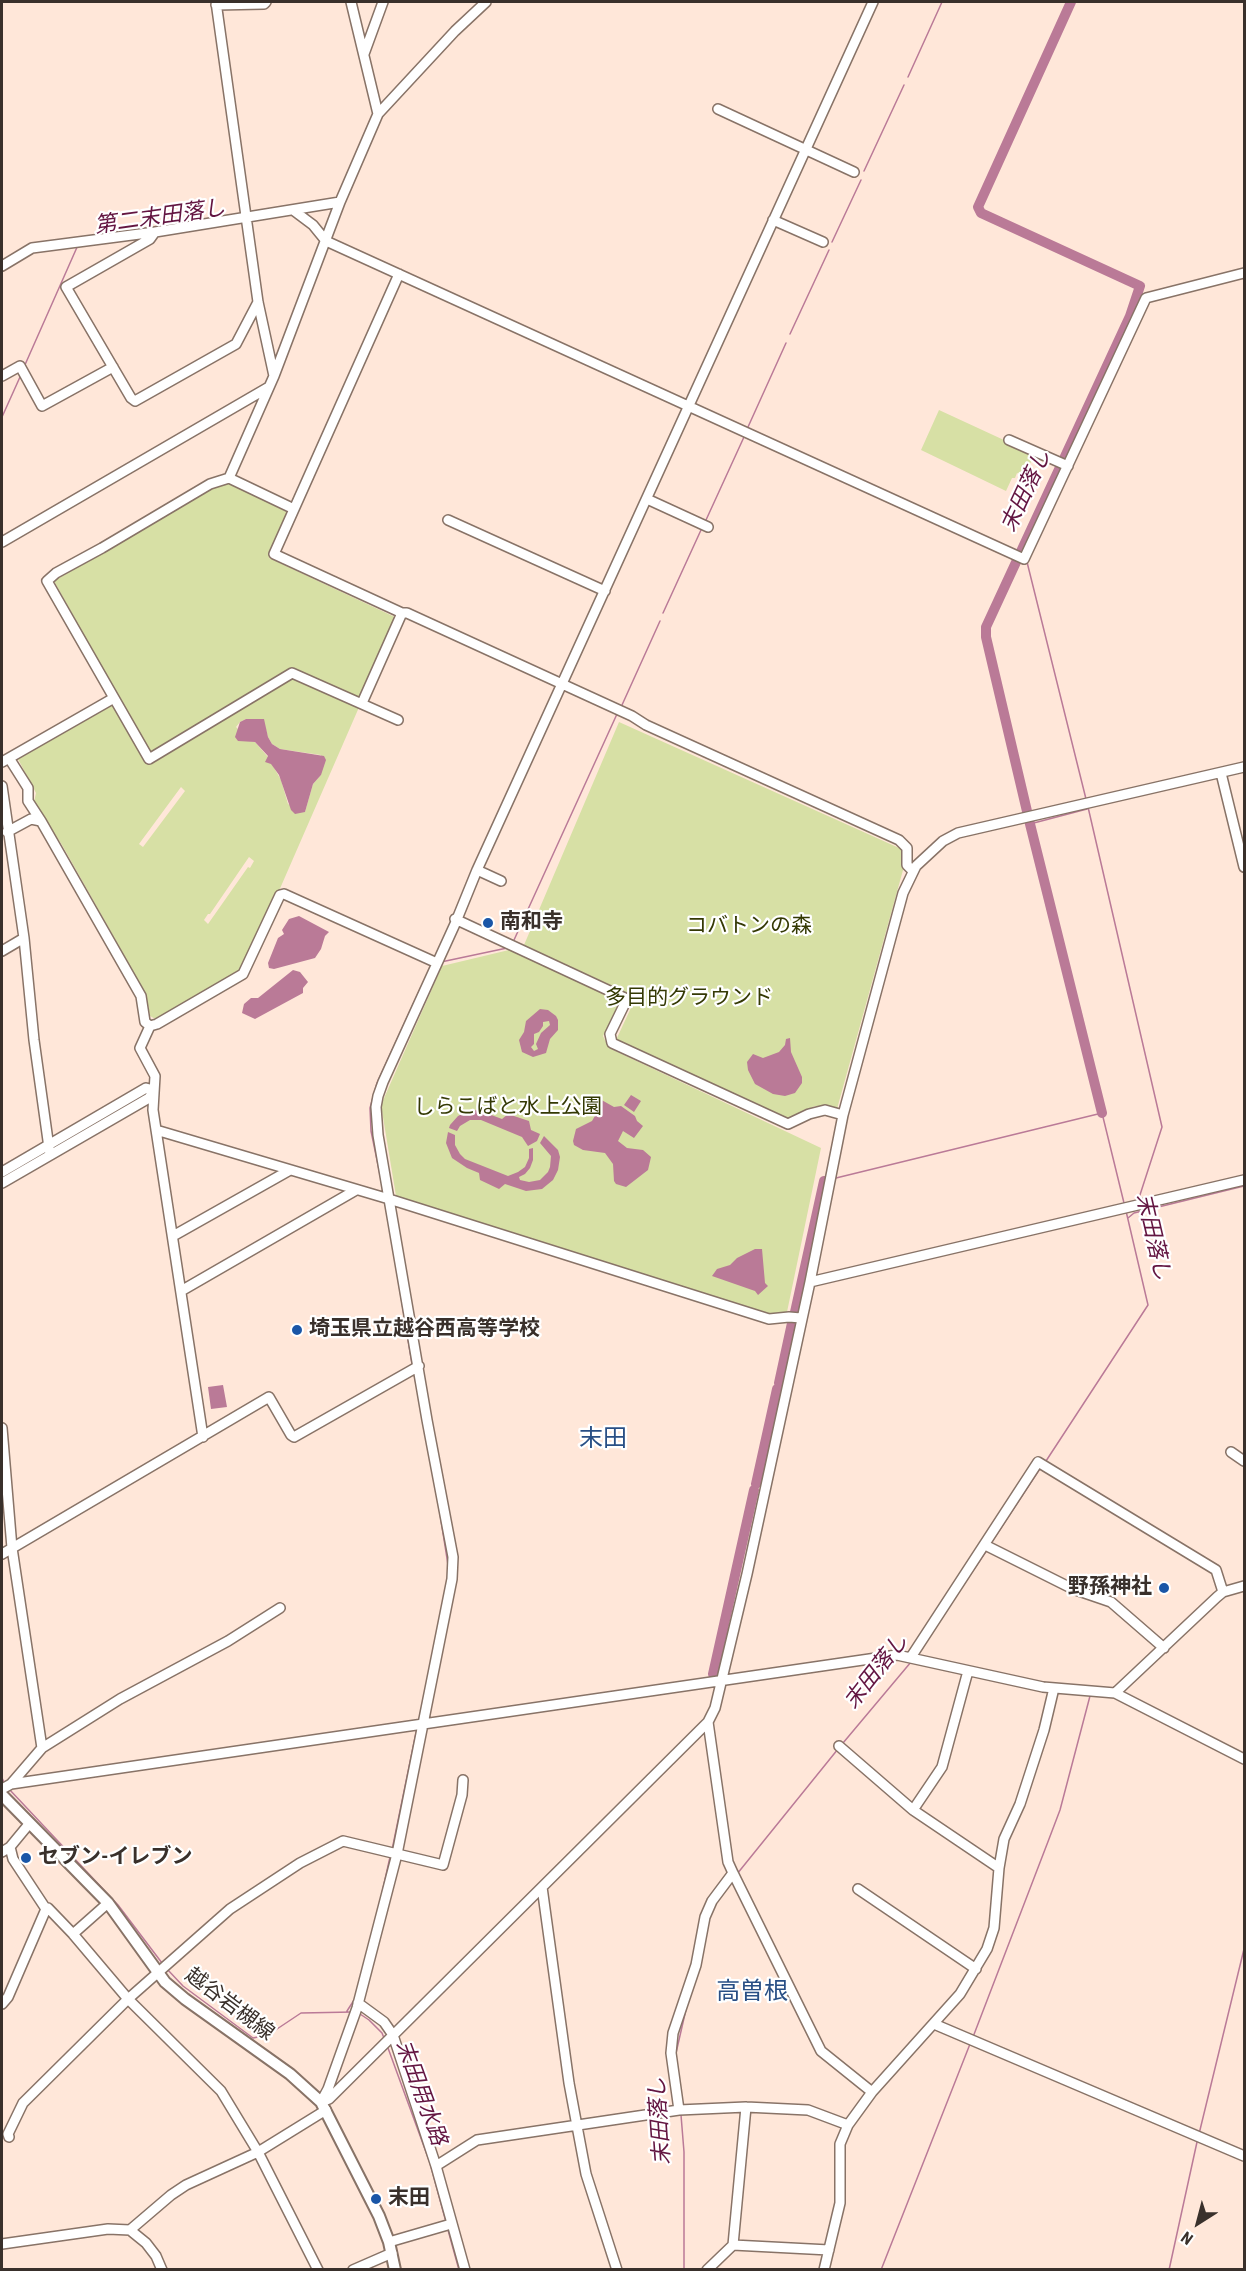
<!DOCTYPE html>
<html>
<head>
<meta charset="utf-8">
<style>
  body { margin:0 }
  #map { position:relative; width:1246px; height:2271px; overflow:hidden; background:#ffe7d9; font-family:"Roboto Condensed",sans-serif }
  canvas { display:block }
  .frame { position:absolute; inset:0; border:3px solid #39302b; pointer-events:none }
  .north { position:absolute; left:1168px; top:2193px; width:60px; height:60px; -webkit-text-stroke:4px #fff; paint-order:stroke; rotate:216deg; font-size:16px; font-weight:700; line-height:24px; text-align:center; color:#39302b }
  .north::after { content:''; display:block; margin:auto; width:21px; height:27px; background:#39302b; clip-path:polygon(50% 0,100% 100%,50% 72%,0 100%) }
</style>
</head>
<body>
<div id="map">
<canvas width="1246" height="2271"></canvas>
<div class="frame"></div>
<div class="north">N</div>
</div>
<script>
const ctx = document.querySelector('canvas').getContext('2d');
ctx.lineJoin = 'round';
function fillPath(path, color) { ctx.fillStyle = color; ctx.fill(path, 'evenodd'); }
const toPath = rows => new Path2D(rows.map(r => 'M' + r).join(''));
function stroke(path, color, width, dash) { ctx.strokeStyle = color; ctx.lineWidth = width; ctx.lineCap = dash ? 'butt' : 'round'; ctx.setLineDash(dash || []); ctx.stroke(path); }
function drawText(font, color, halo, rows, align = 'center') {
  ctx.font = font + ' "Roboto Condensed","Noto Sans JP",sans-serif'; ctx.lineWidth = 4.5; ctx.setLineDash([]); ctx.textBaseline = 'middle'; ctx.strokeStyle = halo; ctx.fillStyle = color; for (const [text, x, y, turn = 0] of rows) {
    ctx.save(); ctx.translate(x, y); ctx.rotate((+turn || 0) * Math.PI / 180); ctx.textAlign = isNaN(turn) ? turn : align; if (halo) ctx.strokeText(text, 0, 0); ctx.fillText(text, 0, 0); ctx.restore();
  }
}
fillPath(toPath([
  [939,410,1032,453,1033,457,1025,476,1017,473,1015,478,1012,478,1006,491,921,450],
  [224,481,287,512,269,558,397,618,360,698,290,669,150,754,54,581],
  [293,676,360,705,275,900,240,973,157,1020,150,1016,146,994,62,845,34,802,36,793,18,759,112,705,117,706,149,763],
  [246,719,263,719,268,737,272,744,280,749,321,755,321,775,313,784,305,812,288,804,281,780,268,757,255,742,250,741,236,727,240,722],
  [181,787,185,791,143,847,139,844],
  [249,857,254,861,250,868,248,867,208,924,204,920,208,914,210,914],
  [619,722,908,852,837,1109,815,1106,787,1118,616,1040,636,997,524,945],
  [509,950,617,997,620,1001,603,1036,609,1048,821,1148,787,1312,769,1314,396,1196,381,1105,442,966]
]), '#d7e0a5');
fillPath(toPath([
  [246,719,264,719,268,737,272,744,280,749,324,756,326,760,321,775,313,784,305,812,295,814,291,810,279,775,271,764,265,762,268,756,255,742,238,741,235,737,240,722],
  [299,916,329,932,325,936,321,949,315,958,274,969,269,968,268,963,278,938,284,934,282,930,289,919],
  [293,970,300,972,308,982,303,988,303,993,255,1019,242,1013,244,1004,251,998,258,998],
  [540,1009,548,1010,556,1016,558,1020,558,1030,550,1039,546,1053,533,1057,522,1052,519,1040,524,1032,526,1021],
  [549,1021,550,1025,541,1033,536,1044,538,1049,534,1051,531,1047,534,1044,534,1034,539,1032,543,1026,543,1022],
  [790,1038,791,1052,802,1077,802,1083,795,1093,785,1096,773,1094,755,1084,748,1070,747,1062,753,1054,763,1058,779,1052,785,1045,786,1039],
  [631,1095,641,1101,634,1112,624,1105],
  [598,1098,614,1107,621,1106,635,1116,637,1121,643,1126,634,1138,623,1131,618,1141,627,1148,643,1150,651,1157,648,1170,626,1187,616,1184,614,1181,613,1164,605,1153,583,1150,574,1145,573,1141,576,1129,592,1121,600,1107,594,1103],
  [478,1110,502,1119,508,1114,529,1121,531,1130,540,1134,537,1141,528,1146,522,1137,481,1120,470,1120,460,1126,457,1131,449,1128,450,1125,458,1116,468,1111],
  [448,1132,455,1135,455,1145,460,1154,465,1159,508,1176,518,1172,525,1167,529,1158,529,1149,533,1148,533,1160,530,1168,525,1174,519,1177,520,1180,529,1182,540,1180,548,1172,550,1167,551,1156,540,1143,544,1136,558,1150,560,1157,558,1170,553,1180,542,1189,526,1191,505,1184,499,1189,480,1180,479,1173,467,1168,452,1158,446,1143],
  [755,1249,762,1249,765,1283,768,1286,758,1295,755,1291,712,1276,717,1269,730,1265,737,1258],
  [223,1385,227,1407,211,1409,208,1387]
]), '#ba7a97');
stroke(toPath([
  [222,9,225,34],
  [908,77,942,2],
  [864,171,904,85],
  [832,242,861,180],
  [790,334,829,250],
  [24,367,78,245],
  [2,417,20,377],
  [748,427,786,343],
  [706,520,744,437],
  [1027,562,1086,799],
  [663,613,701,530],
  [622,705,660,621],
  [1088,807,1162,1127,1138,1201],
  [1030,824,1087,809],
  [514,940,617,714],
  [441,962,507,948],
  [836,1178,1102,1113,1124,1203],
  [383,1189,371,1131,370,1108,377,1083,421,987],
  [388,1218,412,1364],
  [1128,1218,1134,1213,1244,1186],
  [414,1374,418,1393],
  [1046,1461,1148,1305,1126,1211],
  [437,1495,448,1565],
  [991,1543,1041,1467],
  [959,1591,987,1550],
  [419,1720,424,1696],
  [843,1743,911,1662],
  [2,1778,4,1782],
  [9,1789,118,1905,162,1963],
  [392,1850,417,1728],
  [737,1874,838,1749],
  [382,1893,390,1857],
  [167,1969,183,1986,253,2038,268,2035,301,2013,353,2012],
  [347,2011,356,1997],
  [360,2014,369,2020,382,2033,384,2038],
  [973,2037,1049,1839,1060,1810,1090,1696,1093,1696],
  [388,2048,430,2163,446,2222],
  [676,2053,687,2005],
  [681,2115,684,2152,684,2270],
  [1199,2134,1244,1949],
  [448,2230,459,2270],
  [881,2270,970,2044],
  [1169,2270,1197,2142]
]), '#ba7a97', 1.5);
stroke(toPath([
  [1071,2,978,207,981,213,1140,286,1130,316,986,627,986,637,1030,824,1102,1113],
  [795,1312,824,1181],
  [779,1383,792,1323],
  [756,1484,777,1389],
  [713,1674,754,1490]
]), '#ba7a97', 10);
const minor = toPath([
  [216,2,258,302,274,376],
  [351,2,378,114],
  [216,5,264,4,266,2],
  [364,54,383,2],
  [718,109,854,172],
  [293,210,313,225,326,241,1024,559,1146,298,1244,273],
  [773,220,823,242],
  [155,232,150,239,66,287,131,398,135,401,236,344,258,302],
  [2,266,32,248,155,232,340,202],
  [399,274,274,554,402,613,407,613,632,716,646,725,899,840,907,848,907,865,913,871],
  [2,376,20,366,42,406,113,367],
  [1009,440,1068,466],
  [229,478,274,376,340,202,378,114,455,31,486,2],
  [647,499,708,527],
  [294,509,229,478,210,484,102,548,56,573,47,581,149,759,292,673,398,720],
  [448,520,605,591],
  [2,542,269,387],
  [362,703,402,613],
  [9,758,28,788,28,801,41,821],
  [2,762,114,698],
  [1221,773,1244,867],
  [2,786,24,938,34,1040,50,1155],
  [7,832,31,819,41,821,141,996,145,1022,150,1026,157,1024,243,974,280,895,284,894,437,963],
  [477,870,501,881],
  [455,919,627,999,610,1034,612,1043,788,1124,809,1114,825,1110,843,1115],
  [2,951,24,938],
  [150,1026,140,1048,155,1076,153,1110,203,1437],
  [156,1130,389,1199,769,1319,789,1317,801,1318],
  [2,1172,146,1088,154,1090],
  [2,1183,149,1098,154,1090],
  [173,1236,290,1170],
  [810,1282,1244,1180],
  [181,1291,356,1190],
  [2,1428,12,1548,42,1748],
  [1231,1452,1244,1461],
  [985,1545,1073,1589,1111,1602,1164,1648],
  [2,1554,269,1397,291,1435,294,1437,419,1366],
  [911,1657,1038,1462,1216,1570,1223,1592],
  [1115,1693,1217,1597,1223,1592,1244,1586],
  [708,1722,728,1862,733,1873,821,2051,872,2092],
  [839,1746,913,1810,999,1868],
  [11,1784,42,1748,120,1699,228,1641,280,1608],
  [2,1789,11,1784,897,1655,1043,1687,1115,1693,1244,1759],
  [913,1810,942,1767,968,1671],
  [10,1847,13,1859,46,1909,48,1908,73,1934,128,1999,221,2091,258,2152,318,2270],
  [2,1852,10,1847,29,1824],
  [542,1887,569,2083,577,2126,586,2174,617,2270],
  [858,1889,976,1969],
  [73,1934,108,1903],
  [358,2003,384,2022,393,2035,436,2166,465,2270],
  [2,2004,8,1997,46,1909],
  [934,2024,1244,2156],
  [321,2102,328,2089,357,2008,397,1854,452,1579,453,1557,427,1420,378,1135,376,1107,378,1096,383,1082,455,924,477,870,873,2],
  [321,2102,329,2099,708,1722,715,1708,747,1574,810,1282,843,1115,903,893,916,866,943,841,958,833,1244,767],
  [679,2110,671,2053,673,2033,696,1965,705,1917,712,1901,733,1873],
  [9,2137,8,2134,23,2103,128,1999,230,1909,300,1863,343,1841,443,1865,462,1795,463,1780],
  [436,2166,477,2140,679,2110,746,2107,808,2110,848,2125],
  [130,2230,146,2243,156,2256,162,2270],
  [389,2242,451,2224],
  [2,2244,108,2229,130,2230,171,2195,186,2185,258,2152,326,2110],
  [733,2245,829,2250],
  [353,2270,392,2253],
  [707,2270,733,2245,746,2107],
  [824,2270,840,2203,840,2144,848,2125,872,2092,960,1994,987,1949,994,1928,999,1868,1004,1839,1020,1804,1044,1730,1054,1688]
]);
const major = toPath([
  [2,1795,108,1903,165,1982,185,1999,290,2074,321,2102,379,2216,389,2242,395,2270]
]);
stroke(minor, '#887367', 12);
stroke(major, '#887367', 14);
stroke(minor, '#fff', 9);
stroke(major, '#fff', 10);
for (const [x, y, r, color] of [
  [488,923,6,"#1a56a7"],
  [297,1330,6,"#1a56a7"],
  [1164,1588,6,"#1a56a7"],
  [26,1858,6,"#1a56a7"],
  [376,2199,6,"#1a56a7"]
]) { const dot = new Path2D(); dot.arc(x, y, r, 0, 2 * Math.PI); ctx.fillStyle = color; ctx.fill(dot); stroke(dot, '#fff', 2); }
drawText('bold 21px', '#39302b', '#fff', [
  ["南和寺",500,923],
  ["埼玉県立越谷西高等学校",309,1330],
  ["野孫神社",1152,1588,"right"],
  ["セブン-イレブン",38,1858],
  ["末田",388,2199]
], 'left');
drawText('21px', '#343904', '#fff', [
  ["コバトンの森",749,927],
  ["多目的グラウンド",689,999],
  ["しらこばと水上公園",508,1108]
]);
drawText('21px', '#39302b', '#fff', [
  ["越谷岩槻線",229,2005,37]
]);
drawText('italic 22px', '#631541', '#fff', [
  ["第二末田落し",160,218,-8],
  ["末田落し",1027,491,-65],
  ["末田落し",1152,1237,77],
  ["末田落し",877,1672,-52],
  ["末田用水路",420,2093,70],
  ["末田落し",661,2121,-94]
]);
drawText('24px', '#294f85', '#fff', [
  ["末田",603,1440],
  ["高曽根",752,1993]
]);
</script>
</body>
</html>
